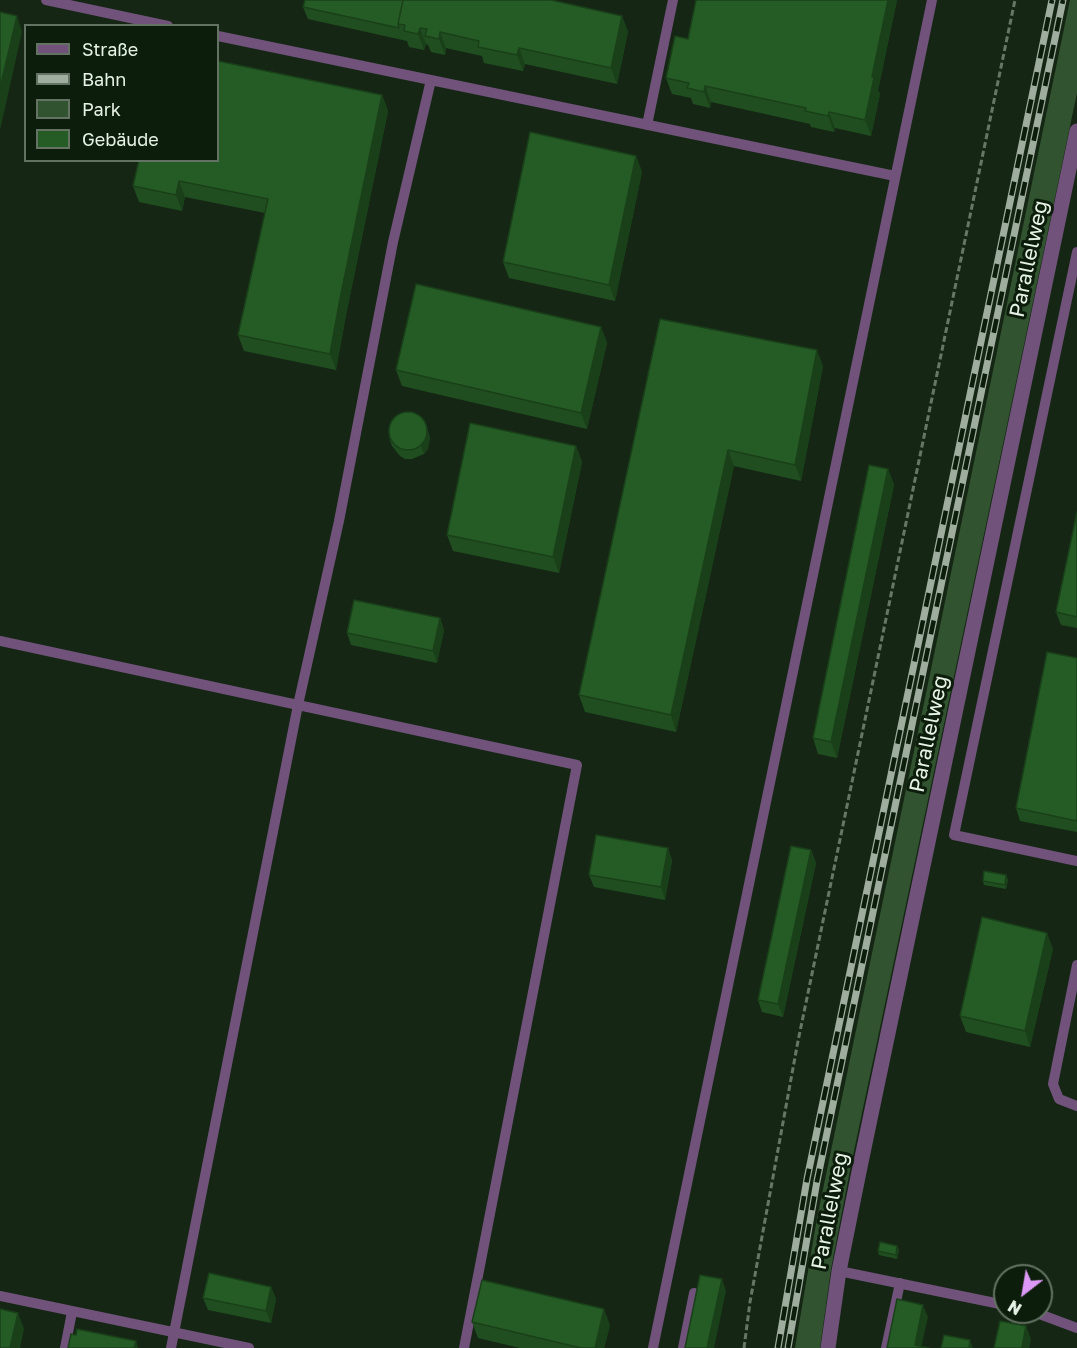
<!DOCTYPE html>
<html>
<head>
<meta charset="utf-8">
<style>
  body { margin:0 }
  #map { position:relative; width:1077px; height:1348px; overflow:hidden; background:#152714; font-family:"Golos Text",sans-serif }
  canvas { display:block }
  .legend { position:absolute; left:24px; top:24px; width:195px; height:138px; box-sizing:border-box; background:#0c1d0b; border:2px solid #637262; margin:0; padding:8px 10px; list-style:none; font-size:18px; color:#e6f2e5 }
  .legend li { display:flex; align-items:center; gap:12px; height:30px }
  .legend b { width:30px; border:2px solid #637262 }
  .north { position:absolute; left:993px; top:1264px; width:60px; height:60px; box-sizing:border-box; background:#0c1d0b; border:2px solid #637262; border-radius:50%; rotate:211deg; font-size:16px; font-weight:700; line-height:24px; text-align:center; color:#e6f2e5 }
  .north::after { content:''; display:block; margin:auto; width:21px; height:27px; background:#db99f5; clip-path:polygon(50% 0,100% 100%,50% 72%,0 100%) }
</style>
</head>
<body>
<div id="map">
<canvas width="1077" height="1348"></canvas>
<ul class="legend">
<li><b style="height:8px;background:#70527b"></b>Straße</li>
<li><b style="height:8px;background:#9fad9e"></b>Bahn</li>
<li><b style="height:16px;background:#31532f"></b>Park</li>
<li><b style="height:16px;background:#255b25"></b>Gebäude</li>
</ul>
<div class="north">N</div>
</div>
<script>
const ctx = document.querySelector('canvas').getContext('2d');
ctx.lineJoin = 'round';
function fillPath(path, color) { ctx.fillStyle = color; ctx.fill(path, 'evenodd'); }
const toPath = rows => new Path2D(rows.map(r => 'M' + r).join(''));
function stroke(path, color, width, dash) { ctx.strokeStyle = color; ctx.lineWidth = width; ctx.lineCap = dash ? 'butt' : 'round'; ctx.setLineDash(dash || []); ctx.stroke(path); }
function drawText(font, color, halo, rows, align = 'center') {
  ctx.font = font + ' "Golos Text",sans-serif'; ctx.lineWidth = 6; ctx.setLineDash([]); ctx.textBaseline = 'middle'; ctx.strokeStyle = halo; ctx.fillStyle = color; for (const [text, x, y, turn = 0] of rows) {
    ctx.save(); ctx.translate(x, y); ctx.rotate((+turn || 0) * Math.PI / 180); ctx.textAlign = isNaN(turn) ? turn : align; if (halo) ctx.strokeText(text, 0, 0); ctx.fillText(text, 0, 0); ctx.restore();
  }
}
fillPath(toPath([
  [1070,0,1077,0,1077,93,851,1165,831,1269,820,1348,795,1348,817,1218]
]), '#31532f');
stroke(toPath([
  [744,1348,750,1302,798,1041,1015,0]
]), '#677766', 3, [6, 3]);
stroke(toPath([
  [46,0,168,26],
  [218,36,895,176],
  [647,125,673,0],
  [1077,252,954,835,1077,861],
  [0,641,577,765,464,1348],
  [1077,965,1053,1084,1059,1099,1077,1106],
  [839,1271,1005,1305],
  [0,1296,249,1348],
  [1034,1312,1077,1328],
  [65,1348,72,1312],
  [171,1348,298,705,339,521,393,242,431,80],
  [653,1348,932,0],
  [683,1348,694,1293],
  [886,1348,900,1283]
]), '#70527b', 10);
stroke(toPath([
  [828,1348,839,1271,860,1167,1077,131]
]), '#70527b', 15);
const rail = toPath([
  [778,1348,807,1179,1052,0],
  [788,1348,817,1181,1063,0]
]);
stroke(rail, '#9fad9e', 7);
stroke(rail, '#0c1d0b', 4.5, [14]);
fillPath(toPath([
  [696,0,897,0,878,90,880,94,871,136,835,128,834,132,811,127,810,124,711,102,710,108,693,104,691,98,672,94,666,78,688,39],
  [303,7,622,16,628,32,617,84,525,64,523,71,484,63,482,56,446,48,445,55,431,52,428,45,426,44,424,50,409,47,407,41,308,19],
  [382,95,388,111,346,315,336,370,244,351,238,335,265,213,185,197,182,211,139,202,133,186],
  [636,156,642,172,615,301,509,278,503,262],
  [660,319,823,366,801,481,734,466,676,732,585,712,579,695],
  [601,327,607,343,587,429,402,386,396,370],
  [389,437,430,437,428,449,424,454,412,459,405,459,400,456,392,446],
  [576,446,582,462,559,573,453,551,447,535],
  [888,469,894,485,837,758,818,754,813,738],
  [1077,512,1077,628,1061,625,1056,612],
  [440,618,444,630,437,663,351,645,347,633],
  [1077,658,1077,832,1020,821,1016,808],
  [668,848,672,861,665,900,594,887,589,875],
  [811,850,816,863,783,1017,762,1012,758,1000],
  [1006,875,1008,880,1006,889,984,885,983,881],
  [1053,949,1030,1047,966,1032,960,1016],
  [897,1246,899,1250,897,1259,879,1255,878,1251],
  [271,1287,276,1299,271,1323,208,1310,203,1298],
  [472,1322,610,1325,604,1348,520,1348,478,1338]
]), '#204e20');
fillPath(toPath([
  [888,0,897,0,878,90,880,94,871,136,865,120,872,77],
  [17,16,22,32,0,130,0,88],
  [622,16,628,32,617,84,611,68],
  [420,28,426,44,424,50,418,34],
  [440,32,446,48,445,55,439,39],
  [519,48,525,64,523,71,517,55],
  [705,86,711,102,710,108,704,92],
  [382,95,388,111,346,315,336,370,330,354,340,299],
  [829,112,835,128,834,132,828,116],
  [636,156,642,172,615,301,609,285],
  [179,181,185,197,182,211,176,195],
  [601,327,607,343,587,429,581,413],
  [817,350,823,366,801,481,795,465],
  [425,422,430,437,428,449,424,454,421,446],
  [576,446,582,462,559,573,553,557],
  [728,450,734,466,676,732,671,715],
  [888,469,894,485,837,758,831,742],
  [440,618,444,630,437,663,433,651],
  [668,848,672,861,665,900,661,887],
  [811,850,816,863,783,1017,778,1004],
  [1006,875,1008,880,1006,889,1005,885],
  [1047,933,1053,949,1030,1047,1025,1031],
  [897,1246,899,1250,897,1259,896,1255],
  [722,1279,726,1291,714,1348,707,1348],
  [271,1287,276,1299,271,1323,266,1311],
  [923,1305,928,1317,921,1348,915,1345],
  [604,1309,610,1325,604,1348,595,1348],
  [18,1313,24,1329,20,1348,10,1348],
  [1026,1326,1031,1339,1029,1348,1022,1348],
  [970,1340,973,1348,969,1348],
  [136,1341,138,1348,134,1348]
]), '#1a401a');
const building = toPath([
  [305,0,403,0,398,24,399,28,303,7,305,0],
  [403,0,551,0,622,16,611,68,519,48,517,55,478,47,479,41,440,32,439,39,425,36,427,29,420,28,418,34,404,31,405,25,398,24,403,0],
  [696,0,888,0,872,77,874,78,865,120,829,112,828,116,805,111,806,108,705,86,704,92,687,88,689,83,666,78,675,36,688,39,696,0],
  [0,12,17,16,0,88,0,12],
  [218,61,382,95,340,299,330,354,238,335,268,199,179,181,176,195,133,186,139,160,218,160,218,61],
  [530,132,636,156,609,285,503,262,530,132],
  [416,284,601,327,581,413,396,370,416,284],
  [660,319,817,350,795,465,728,450,671,715,579,695,660,319],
  '389 431a19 19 0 1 1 38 0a19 19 0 1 1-38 0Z',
  [470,423,576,446,553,557,447,535,470,423],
  [869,465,888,469,831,742,813,738,869,465],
  [1077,512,1077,617,1056,612,1077,512],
  [354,600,440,618,433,651,347,633,354,600],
  [1047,652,1077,658,1077,821,1016,808,1047,652],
  [596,835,668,848,661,887,589,875,596,835],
  [791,846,811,850,778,1004,758,1000,791,846],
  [984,871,1006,875,1005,885,983,881,984,871],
  [982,917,1047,933,1025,1031,960,1016,982,917],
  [880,1242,897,1246,896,1255,878,1251,880,1242],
  [209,1273,271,1287,266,1311,203,1298,209,1273],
  [700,1275,722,1279,707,1348,685,1348,700,1275],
  [482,1280,604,1309,595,1348,581,1348,472,1322,482,1280],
  [897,1299,923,1305,915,1345,929,1348,887,1348,897,1299],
  [0,1309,18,1313,10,1348,0,1348,0,1309],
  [1000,1321,1026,1326,1022,1348,994,1348,1000,1321],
  [77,1329,136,1341,134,1348,68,1348,71,1334,76,1335,77,1329],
  [944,1335,970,1340,969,1348,941,1348,944,1335]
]);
fillPath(building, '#255b25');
stroke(building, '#1a401a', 1.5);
drawText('21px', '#e6f2e5', '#0c1d0b', [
  ["Parallelweg",1029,259,-78],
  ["Parallelweg",929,734,-78],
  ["Parallelweg",830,1211,-79]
]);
</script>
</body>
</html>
